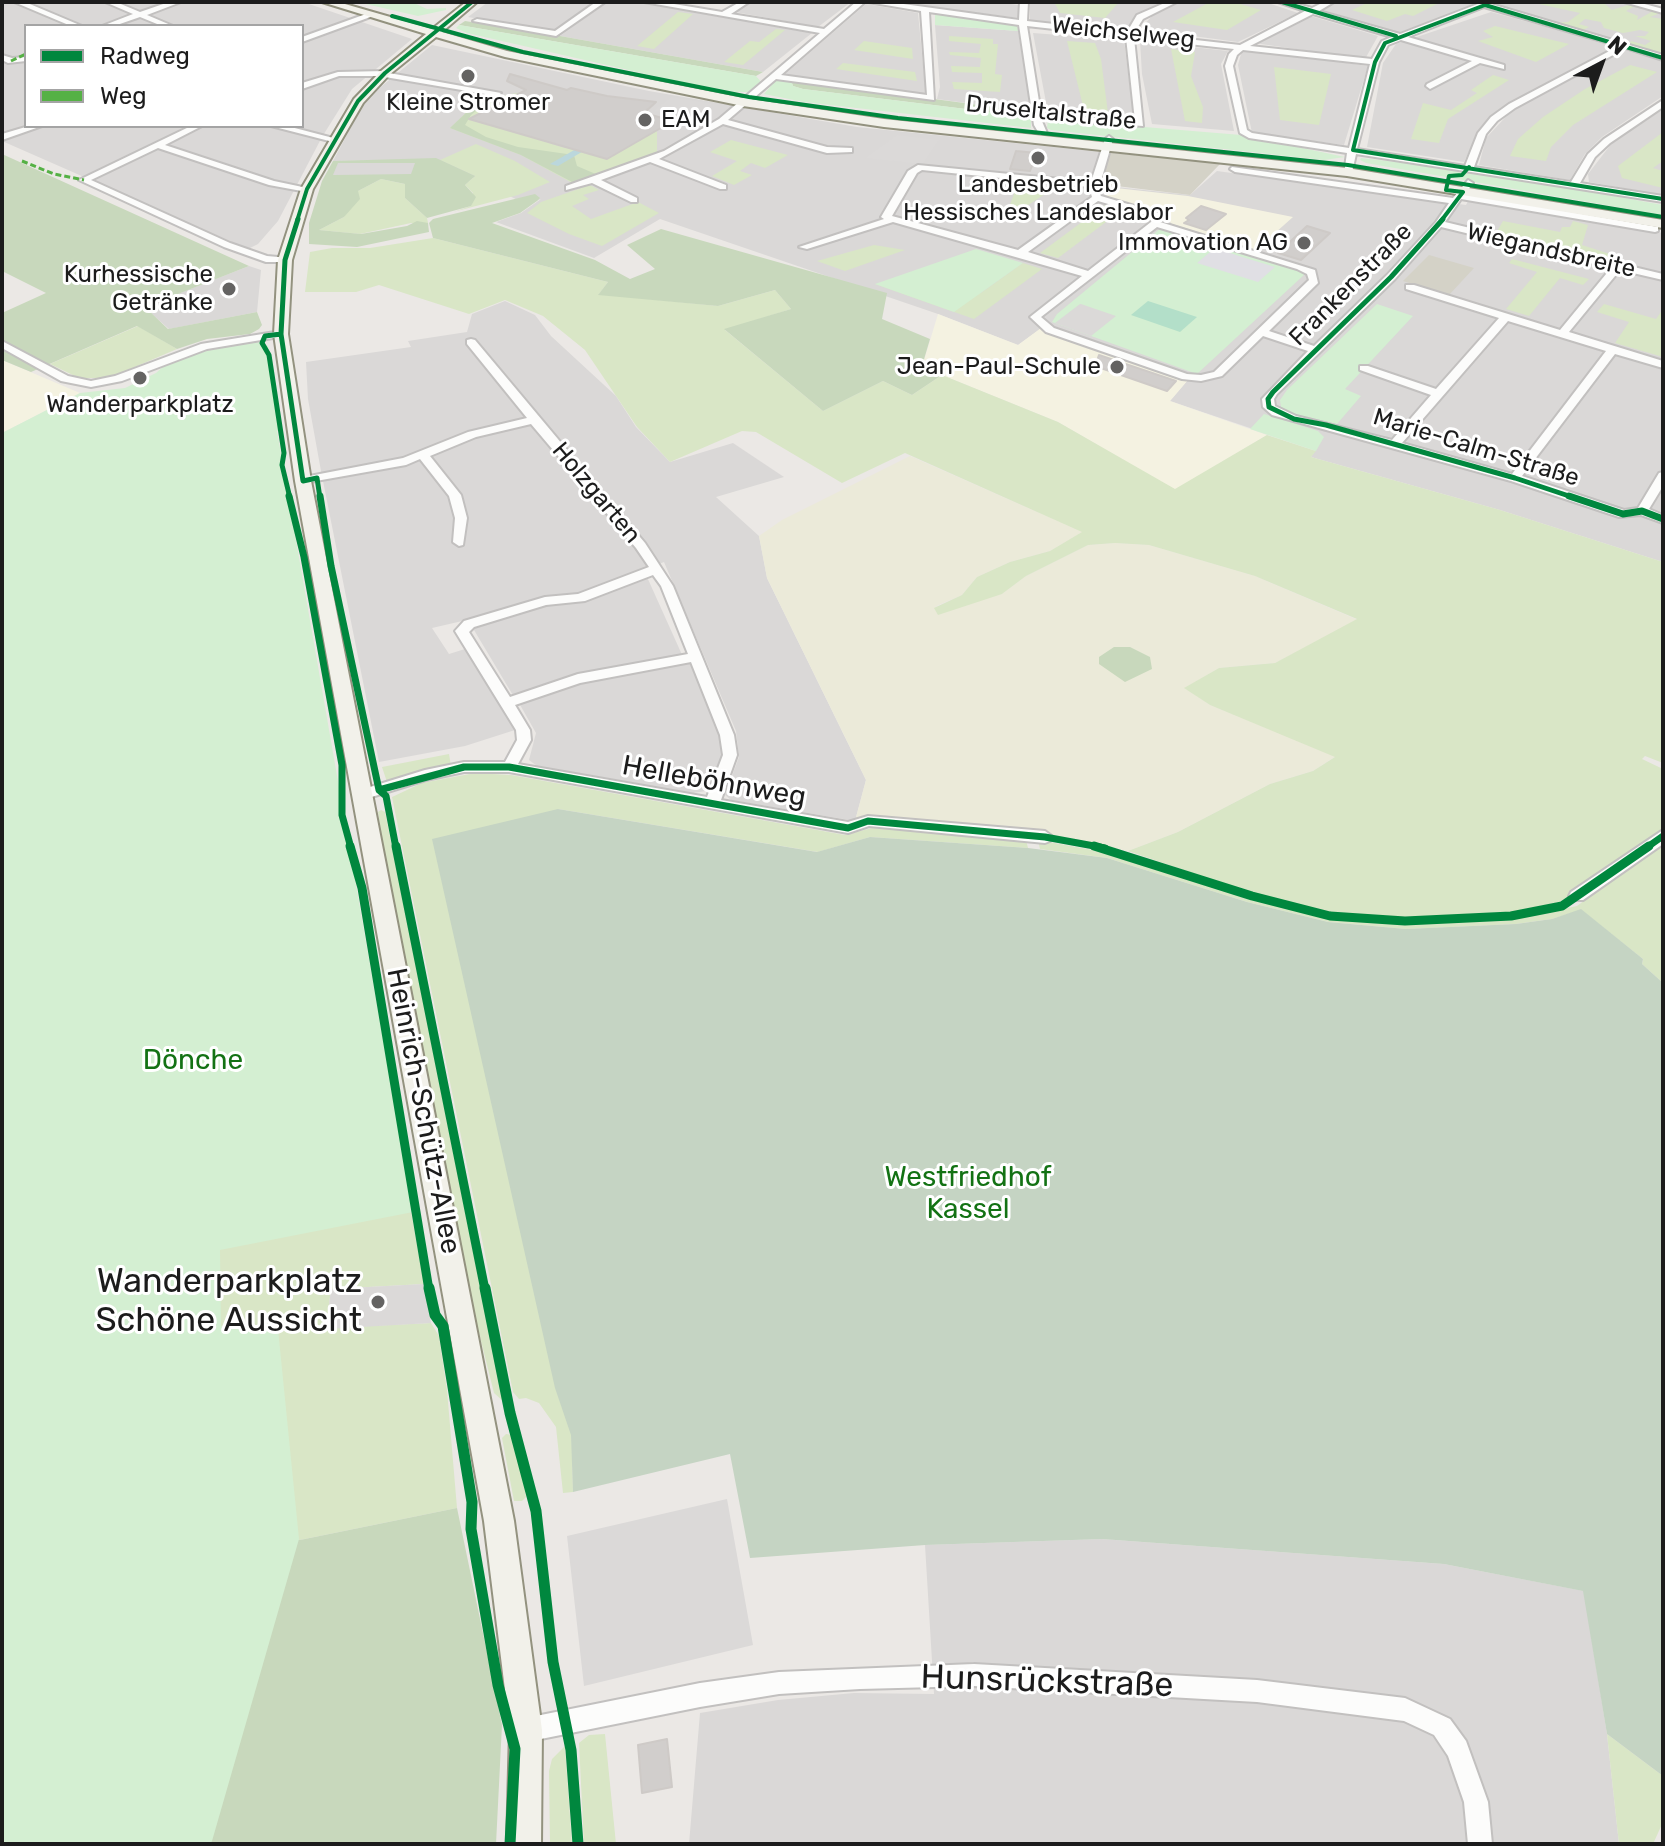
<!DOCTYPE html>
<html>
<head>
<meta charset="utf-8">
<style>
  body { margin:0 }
  #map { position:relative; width:1665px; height:1846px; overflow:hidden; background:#ebe8e5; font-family:Rubik,sans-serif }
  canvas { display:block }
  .frame { position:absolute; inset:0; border:4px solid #1c1c1c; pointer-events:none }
  .legend { position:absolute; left:24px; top:24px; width:280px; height:104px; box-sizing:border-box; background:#fff; border:2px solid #a4a4a4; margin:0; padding:10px 14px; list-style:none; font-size:24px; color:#1c1c1c }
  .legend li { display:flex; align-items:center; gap:16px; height:40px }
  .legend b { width:40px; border:2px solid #a4a4a4 }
  .north { position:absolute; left:1561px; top:24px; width:80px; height:80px; -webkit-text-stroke:6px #fff; paint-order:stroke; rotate:41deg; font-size:22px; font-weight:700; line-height:32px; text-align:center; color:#1c1c1c }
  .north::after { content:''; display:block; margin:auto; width:28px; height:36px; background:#1c1c1c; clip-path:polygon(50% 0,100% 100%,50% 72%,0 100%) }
</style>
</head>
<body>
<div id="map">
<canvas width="1665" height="1846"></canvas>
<div class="frame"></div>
<ul class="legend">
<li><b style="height:10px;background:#00873e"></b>Radweg</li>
<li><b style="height:10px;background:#55b145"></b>Weg</li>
</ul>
<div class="north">N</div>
</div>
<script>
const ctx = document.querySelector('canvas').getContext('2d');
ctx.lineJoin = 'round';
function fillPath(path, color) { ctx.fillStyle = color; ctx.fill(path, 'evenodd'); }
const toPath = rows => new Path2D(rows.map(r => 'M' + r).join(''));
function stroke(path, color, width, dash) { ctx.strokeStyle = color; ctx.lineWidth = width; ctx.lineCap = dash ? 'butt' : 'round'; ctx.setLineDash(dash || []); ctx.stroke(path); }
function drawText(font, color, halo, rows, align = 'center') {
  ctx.font = font + ' Rubik,sans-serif'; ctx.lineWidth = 6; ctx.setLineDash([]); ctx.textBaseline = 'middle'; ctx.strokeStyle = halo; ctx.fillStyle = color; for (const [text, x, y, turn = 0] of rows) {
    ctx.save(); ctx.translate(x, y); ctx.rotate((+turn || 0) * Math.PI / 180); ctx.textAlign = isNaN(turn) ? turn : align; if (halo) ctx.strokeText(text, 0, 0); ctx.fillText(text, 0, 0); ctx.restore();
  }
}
fillPath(toPath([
  [2,2,303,2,412,39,352,89,322,137,278,221,258,244,248,249,2,141],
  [26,26,302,26,302,126,26,126],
  [488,2,595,2,552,32,468,17],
  [607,2,635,2,812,33,763,72,560,36],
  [751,2,851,2,818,27,735,12],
  [890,2,994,2,1019,5,1019,18],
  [1030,2,1165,2,1135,17,1128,28,1123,29,1030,21],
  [1181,2,1265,2,1298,13,1238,42,1140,29,1152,16],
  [1336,2,1482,2,1398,33,1320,9],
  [1494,2,1624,2,1663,12,1663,57,1629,47,1626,43,1489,4],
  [866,4,918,13,926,95,784,75],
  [1491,12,1617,46,1507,105,1490,118,1477,135,1464,162,1367,147,1383,63,1396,44],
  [1309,17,1314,17,1378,36,1365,59,1254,43],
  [935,25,1018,31,1032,112,937,99,940,87],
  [1033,33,1124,40,1134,121,1048,113],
  [1140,41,1228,51,1221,64,1234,131,1152,124,1142,74],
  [432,45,649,91,857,127,1102,152,1092,182,1107,186,1190,195,1217,171,1466,205,1469,199,1663,233,1663,562,1500,510,1311,457,1315,450,1170,401,1187,381,1042,328,1018,345,938,314,660,219,594,258,496,222,521,213,541,199,526,204,435,160,333,161,366,99],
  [1248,49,1368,66,1344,145,1252,133,1238,65,1241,54],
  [1624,49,1663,61,1663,96,1602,137,1585,154,1570,180,1479,165,1486,138,1514,108],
  [1663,108,1663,195,1589,182,1588,174,1612,143],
  [249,266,261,270,257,312,169,329,144,307],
  [505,301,535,315,551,336,616,396,636,427,670,462,733,443,784,477,716,497,759,536,767,578,866,780,855,821,731,800,725,795,739,757,736,731,664,562,579,594,432,628,449,654,465,649,515,730,465,746,379,762,321,471,308,399,306,362,411,347,408,341,467,332,472,314],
  [647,577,683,657,514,697,474,630,477,625,544,604],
  [689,661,722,740,724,755,715,785,706,791,693,793,537,766,529,760,536,733,519,703,579,682],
  [1102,1539,1444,1564,1584,1591,1607,1734,1619,1844,689,1844,700,1713,778,1700,854,1693,934,1694,925,1545]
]), '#dad8d7');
fillPath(toPath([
  [1107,187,1188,196,1293,217,1256,250,1172,224,1161,213,1108,197,1104,194],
  [938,314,1018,345,1041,328,1188,380,1170,401,1267,435,1175,490,1058,422,922,367],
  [2,360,80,393,2,433]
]), '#f4f2e1');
fillPath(toPath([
  [1102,152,1221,163,1190,195,1092,183],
  [1429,255,1474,268,1449,295,1403,281]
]), '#d4d2c7');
fillPath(toPath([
  [910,456,1083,532,1050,551,1010,562,977,577,962,595,934,607,1002,594,1026,576,1088,545,1115,543,1149,545,1255,576,1358,620,1275,663,1219,668,1185,688,1210,705,1336,756,1313,771,1270,784,1178,832,1128,851,1027,830,874,816,855,821,866,780,767,578,759,536,782,520]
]), '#ebead9');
fillPath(toPath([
  [1054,2,1119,2,1105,18,1060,13],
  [1210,2,1233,2,1261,10,1227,30,1173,22],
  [1369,2,1376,3,1441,2,1413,16,1405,14,1387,21,1352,10],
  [1530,2,1593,2,1605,4,1612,10,1631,4,1647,9,1633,7,1626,11,1638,16,1637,20,1655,10,1663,12,1650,17,1663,19,1663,54,1629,45,1631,41,1645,45,1651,41,1635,36,1645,36,1649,32,1640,30,1623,33,1604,28,1601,22,1585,19,1579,24,1589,27,1583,30,1556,23,1568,22,1580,13],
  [678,12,693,14,654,49,637,46],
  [1495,26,1569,44,1536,62,1478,41,1493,37,1483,31],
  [776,29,785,30,743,65,724,62,750,41,759,42],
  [949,36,993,39,993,44,998,44,995,74,1002,75,1000,92,954,89,952,82,982,83,982,73,952,72,951,66,980,67,981,58,950,55,949,52,979,53,981,44,949,41],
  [864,41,912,48,913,59,854,50],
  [1067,41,1095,43,1101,59,1108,113,1084,110],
  [1171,49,1195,52,1191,76,1203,107,1202,123,1185,121],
  [843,63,915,72,917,81,836,69],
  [1630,65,1657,72,1573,125,1551,147,1546,161,1510,156,1518,139,1543,117,1585,89],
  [1274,67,1331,74,1319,125,1280,120],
  [1493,75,1509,80,1448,119,1439,143,1411,139,1423,103,1451,110,1477,93,1471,90],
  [521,92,470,119,484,124,511,111,523,121,507,130,523,135,578,106,549,143,565,148,618,119,591,154,607,159,657,130,657,153,574,184,521,155,450,128,485,95,498,97],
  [1663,132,1663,161,1653,168,1663,171,1663,188,1622,178,1618,166],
  [731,140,788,155,765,168,751,163,740,171,752,175,734,185,712,176,737,161,710,152],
  [476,144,515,161,550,182,518,195,453,212,471,206,473,193,465,185,475,176,440,160],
  [381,179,405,184,405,198,427,218,428,223,411,223,360,234,319,230,344,217,358,191],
  [1018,183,1054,188,1004,221],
  [590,185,599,190,583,195,589,199,572,206,591,219,638,202,659,213,602,246,569,234,527,213,541,202],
  [1105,205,1122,210,1058,258,1040,253],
  [1503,221,1560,232,1562,227,1570,227,1573,221,1588,225,1582,245,1616,256,1614,261,1496,233],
  [433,238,608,282,599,294,718,306,775,290,791,309,725,330,823,411,883,381,912,395,942,375,1058,422,1175,489,1267,435,1316,451,1311,457,1500,510,1663,562,1663,763,1645,756,1642,759,1663,769,1663,829,1560,902,1510,912,1403,917,1330,912,1254,894,1128,851,1178,832,1270,784,1313,771,1335,757,1210,705,1184,688,1219,668,1275,663,1357,619,1255,576,1149,545,1115,543,1088,545,1026,576,1002,594,938,615,934,608,962,595,977,577,1010,562,1050,551,1082,532,905,453,842,483,756,432,742,431,670,462,637,427,585,350,543,316,505,300,469,314,379,285,356,292,305,292,310,252,332,248,370,248],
  [874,245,905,250,845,271,817,261],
  [1512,259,1589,279,1583,285,1560,278,1529,316,1506,309,1537,272,1509,263],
  [1023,263,1042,269,974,319,875,284,981,293],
  [1604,304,1656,319,1663,309,1663,357,1615,343,1629,322,1597,312],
  [138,326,177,349,109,378,79,378,50,364],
  [449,754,451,766,387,782,382,767],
  [475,773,511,775,845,835,872,828,1026,840,1028,848,870,837,818,852,558,809,573,1492,563,1493,556,1427,539,1403,526,1398,519,1399,513,1392,392,797,422,783],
  [381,810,385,812,503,1401,494,1393,469,1293,388,877,378,812],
  [340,814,424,1284,331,1289,326,1328,431,1323,439,1336,447,1390,457,1508,300,1540,252,1526,2,1503,184,1364],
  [1038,840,1109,853,1249,899,1330,918,1404,924,1515,919,1577,906,1663,842,1663,983,1642,964,1643,959,1581,910,1552,919,1516,924,1406,929,1328,922,1247,902,1107,858,1040,849],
  [506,1434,513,1435,519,1451,526,1497,522,1501,514,1501,502,1438],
  [605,1734,616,1844,584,1844,579,1743,589,1735],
  [1607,1734,1663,1776,1663,1822,1653,1844,1619,1844],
  [565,1746,572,1844,550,1844,549,1771,552,1759]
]), '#d9e6c6');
fillPath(toPath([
  [465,21,560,36,763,72,756,76,459,25],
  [791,80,1032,112,1031,117,803,89,793,86],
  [485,95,492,96,471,115,465,125,486,137,518,147,574,155,577,166,598,175,574,183,521,155,450,128],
  [2,154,249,266,145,307,168,329,257,312,262,325,259,329,250,334,207,339,177,349,137,326,31,372,2,360,2,313,46,293,2,271],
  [436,158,475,176,465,185,476,197,471,206,427,218,405,198,405,184,381,179,358,191,360,199,344,217,319,230,361,234,407,226,417,221,428,223,429,232,357,247,309,244,309,223,322,181,333,161],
  [535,194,540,198,537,201,520,213,492,223,595,260,630,279,655,269,627,245,661,229,887,293,882,319,930,339,922,366,942,375,912,395,883,381,823,411,724,329,791,309,775,290,718,306,598,295,608,282,433,238,429,223,433,219],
  [1114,647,1130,647,1150,657,1152,669,1125,682,1099,664,1099,657],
  [457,1508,502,1725,496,1844,2,1844,2,1712,252,1526,300,1540]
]), '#c8d8bc');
fillPath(toPath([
  [558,809,817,852,870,837,1028,848,1107,858,1247,902,1328,922,1406,929,1516,924,1552,919,1581,909,1643,959,1642,964,1663,983,1663,1776,1607,1734,1583,1591,1444,1564,1102,1539,925,1545,750,1558,730,1454,573,1492,571,1435,555,1388,432,839]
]), '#c5d4c3');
fillPath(toPath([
  [357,2,412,2,427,9,446,8,446,10,418,16],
  [935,14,1017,24,1018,31,935,25],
  [459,25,756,76,762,83,748,92,736,92,672,80,467,33,456,28],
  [776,80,791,80,793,86,803,89,1031,117,1031,128,804,102,764,94],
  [1048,119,1241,135,1345,157,1324,160,1051,130,1047,128],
  [1361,158,1476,171,1663,205,1663,215,1366,163,1360,160],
  [1161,228,1296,269,1305,274,1197,374,1052,322,1057,314],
  [976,249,1023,263,954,312,875,284],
  [1377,304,1413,316,1345,389,1361,396,1337,424,1295,414,1281,407,1280,400,1287,390],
  [259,342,268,346,280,430,277,431,413,1212,220,1250,221,1326,278,1329,299,1539,212,1841,210,1844,2,1844,2,433,80,393,125,388,156,373,166,364,188,356,229,345],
  [1264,414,1318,431,1324,437,1316,451,1250,429]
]), '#d4efd2');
fillPath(toPath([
  [1148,301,1197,317,1180,332,1131,315]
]), '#b3dfc9');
fillPath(toPath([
  [671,97,713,104,696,118,653,111],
  [897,135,939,140,923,164,865,158],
  [338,163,415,163,411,174,333,175],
  [1080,304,1081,304,1116,316,1091,336,1055,323],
  [424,1284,431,1323,326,1329,331,1289],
  [727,1499,753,1645,584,1686,567,1536]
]), '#dbd9d8');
fillPath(toPath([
  [1215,248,1239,256,1275,267,1258,282,1197,263]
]), '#e0dfe4');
fillPath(toPath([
  [595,138,602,140,558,166,550,164,595,138]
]), '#bbd7dc');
const building = toPath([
  [510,74,567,90,571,88,607,96,656,102,644,113,673,121,607,159,469,119,526,90,507,81,510,74],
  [1016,151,1037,153,1030,171,1010,169,1016,151],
  [1201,206,1226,214,1206,230,1184,223,1189,220,1186,218,1201,206],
  [1307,226,1330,233,1301,260,1278,253,1307,226],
  [1099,355,1176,381,1167,391,1095,366,1099,355],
  [667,1739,672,1787,642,1793,638,1745,667,1739]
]);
fillPath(building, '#d1cecc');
stroke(building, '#cecac7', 2);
const minor = toPath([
  [14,2,25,2,82,26,71,26,14,2],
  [105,2,116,2,140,12,169,2,181,2,147,15,173,26,162,26,140,17,114,26,102,26,133,14,105,2],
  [596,2,605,2,556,36,473,21,477,19,555,31,596,2],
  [644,2,662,2,722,12,740,2,749,2,731,14,824,29,856,2,865,2,781,75,927,95,921,11,868,2,889,2,1019,20,1020,2,1028,2,1027,21,1127,32,1137,15,1167,2,1177,2,1143,19,1134,33,1240,45,1305,11,1278,2,1290,2,1312,8,1324,2,1334,2,1319,11,1400,34,1483,2,1494,2,1491,4,1663,55,1663,60,1626,48,1515,108,1497,121,1486,134,1474,167,1571,182,1588,154,1604,139,1663,100,1663,107,1610,143,1595,157,1580,183,1663,196,1663,202,1356,154,1352,172,1344,174,1347,153,1249,138,1240,133,1225,66,1229,54,1234,49,1134,38,1143,126,1041,119,1047,133,1040,135,1034,125,1019,25,929,12,934,100,776,79,728,120,827,147,852,148,852,152,827,153,723,124,659,159,726,185,726,189,720,189,650,162,601,180,637,198,637,202,631,202,592,183,566,190,566,186,664,151,719,119,820,33,644,2],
  [1484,7,1619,46,1509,104,1491,117,1478,133,1465,166,1357,149,1379,62,1388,45,1401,40,1472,61,1427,84,1426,86,1430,89,1480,63,1504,69,1504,65,1408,37,1484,7],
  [1313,14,1392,37,1382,41,1372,59,1250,46,1313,14],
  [1027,26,1126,37,1135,121,1041,114,1027,26],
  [1243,50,1370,64,1349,148,1252,133,1247,130,1233,66,1237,55,1243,50],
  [1624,2,1637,2,1663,9,1663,13,1624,2],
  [366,14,373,16,302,42,302,37,366,14],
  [2,55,12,58,26,57,26,61,8,63,2,60,2,55],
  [385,71,389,73,501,93,497,96,379,76,339,76,302,89,302,83,338,72,385,71],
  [29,126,42,126,2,140,2,134,29,126],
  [191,126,202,126,165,145,274,181,312,189,307,192,269,185,158,148,91,180,230,243,267,256,289,258,289,262,266,262,224,247,79,180,191,126],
  [271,126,287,126,341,140,337,143,271,126],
  [1109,136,1113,139,1098,191,1101,196,1161,214,1160,222,1315,270,1318,283,1269,331,1314,346,1387,275,1436,222,1449,203,1235,172,1230,169,1232,167,1453,198,1468,180,1473,183,1465,194,1658,227,1658,231,1655,232,1461,199,1445,222,1663,274,1663,280,1620,270,1569,332,1663,361,1663,368,1615,354,1522,476,1624,510,1638,508,1659,473,1663,472,1663,486,1649,509,1663,515,1663,523,1641,515,1619,517,1511,481,1272,415,1263,407,1262,399,1308,351,1263,336,1222,376,1201,381,1182,379,1046,332,1030,317,1082,276,893,222,807,249,799,247,884,219,881,217,908,171,918,165,1091,182,1105,139,1109,136],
  [922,170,1089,187,1092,197,1018,250,892,216,917,173,922,170],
  [1098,201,1153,217,1151,222,1088,271,1028,252,1098,201],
  [1157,227,1297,269,1307,274,1309,280,1214,372,1201,375,1187,374,1054,328,1041,317,1157,227],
  [1441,227,1611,268,1560,330,1414,285,1406,285,1406,289,1499,318,1436,389,1368,366,1360,366,1360,370,1431,395,1392,440,1296,416,1275,406,1274,399,1277,394,1395,279,1441,227],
  [1508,321,1606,351,1512,474,1402,443,1508,321],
  [281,331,286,334,285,336,207,349,122,381,91,387,61,381,2,348,2,341,68,376,91,381,115,376,201,344,281,331],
  [471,339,475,340,645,543,673,586,734,735,737,755,721,800,848,822,868,816,1045,831,1053,837,1050,841,1045,843,869,826,848,833,509,772,464,772,426,780,362,800,357,799,355,795,357,791,425,770,464,762,505,762,517,740,516,730,455,631,464,621,545,597,578,594,649,567,636,548,531,424,476,437,430,456,461,495,467,518,463,545,459,546,453,542,455,518,449,496,420,459,406,465,299,484,299,478,403,458,468,432,527,418,467,344,467,340,471,339],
  [653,575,661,586,688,654,578,674,510,697,469,632,474,627,546,605,585,601,653,575],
  [691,662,720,735,723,755,707,797,518,764,531,740,530,730,515,705,580,683,691,662],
  [1663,830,1663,844,1583,900,1571,900,1569,896,1571,892,1663,830],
  [974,1664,1257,1680,1405,1698,1450,1719,1466,1741,1488,1802,1492,1844,1468,1844,1464,1802,1448,1756,1434,1735,1404,1721,1257,1702,974,1686,860,1689,779,1694,700,1707,526,1742,518,1738,514,1730,518,1722,526,1718,700,1683,779,1672,974,1664]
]);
const secondary = toPath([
  [322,2,338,2,432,29,466,2,477,2,442,32,507,51,743,98,884,119,1347,168,1663,220,1663,228,1347,176,884,127,743,106,505,57,436,37,389,75,363,103,313,189,292,260,288,334,311,481,514,1521,542,1730,541,1844,507,1844,510,1730,484,1521,295,481,274,334,278,260,301,189,354,99,381,71,426,34,322,2]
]);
stroke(minor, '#c2c0bf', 4);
stroke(secondary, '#93927f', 4);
fillPath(minor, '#fcfcfb');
fillPath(secondary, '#f2f1ea');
stroke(toPath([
  [11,61,26,54],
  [22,161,54,174,84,180]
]), '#55b145', 3, [6, 3]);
stroke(toPath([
  [1282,2,1396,36],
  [392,16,523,52,749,97,898,118,1348,165,1663,217],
  [1663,58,1485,5,1385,43,1375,62,1353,150,1663,199],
  [297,221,307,189,358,101,385,73,472,2],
  [1441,221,1463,192,1446,190,1449,176,1462,175,1469,167]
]), '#00873e', 4);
stroke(toPath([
  [298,219,285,260,281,334,303,481,317,478,320,498],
  [1443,219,1391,277,1273,392,1268,399,1269,407,1294,419,1326,425,1515,478,1575,498],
  [281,334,265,336,262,343,269,355,284,453,282,465,290,498]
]), '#00873e', 5);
stroke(toPath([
  [289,496,304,557,342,765,342,815,351,848],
  [320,496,331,566,379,790,386,796,396,848],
  [1569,496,1623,514,1642,511,1663,519],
  [379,790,464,767,509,767,848,828,868,821,1045,837,1105,848],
  [1646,848,1663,836]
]), '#00873e', 7);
stroke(toPath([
  [350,846,362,888,429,1290],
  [396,846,485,1290],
  [1094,846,1252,896,1330,916,1405,921,1511,916,1562,906,1649,846]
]), '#00873e', 9);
stroke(toPath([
  [429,1288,435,1315,443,1326,472,1502,471,1529,498,1685,515,1749,510,1844],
  [485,1288,510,1413,536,1511,553,1662,571,1750,578,1844]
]), '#00873e', 11);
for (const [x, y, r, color] of [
  [468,76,8,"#646362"],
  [645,120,8,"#646362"],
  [1038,158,8,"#646362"],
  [1304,243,8,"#646362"],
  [229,289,8,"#646362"],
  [1117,367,8,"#646362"],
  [140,378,8,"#646362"],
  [378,1302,8,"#646362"]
]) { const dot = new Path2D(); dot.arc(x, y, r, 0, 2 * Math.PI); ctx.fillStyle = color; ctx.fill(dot); stroke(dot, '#fff', 3); }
drawText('24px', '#1c1c1c', '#fff', [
  ["Weichselweg",1123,33,6],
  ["Druseltalstraße",1051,113,6],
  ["Wiegandsbreite",1551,251,13],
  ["Frankenstraße",1351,285,-45],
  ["Marie-Calm-Straße",1476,448,17],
  ["Holzgarten",596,493,50]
]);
drawText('24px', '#1c1c1c', '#fff', [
  ["Kleine Stromer",468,103],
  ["EAM",661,120,"left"],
  ["Landesbetrieb",1038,185],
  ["Hessisches Landeslabor",1038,213],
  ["Immovation AG",1288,243,"right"],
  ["Kurhessische",213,275,"right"],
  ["Getränke",213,303,"right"],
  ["Jean-Paul-Schule",1101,367,"right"],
  ["Wanderparkplatz",140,405]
]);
drawText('28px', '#1c1c1c', '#fff', [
  ["Helleböhnweg",714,782,10],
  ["Heinrich-Schütz-Allee",423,1111,79]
]);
drawText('28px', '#137214', '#fff', [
  ["Dönche",193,1061],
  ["Westfriedhof",968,1178],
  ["Kassel",968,1210]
]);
drawText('34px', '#1c1c1c', '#fff', [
  ["Wanderparkplatz",362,1282],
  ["Schöne Aussicht",362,1321]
], 'right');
drawText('34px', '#1c1c1c', '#fff', [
  ["Hunsrückstraße",1047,1682,2]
]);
</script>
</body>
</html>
